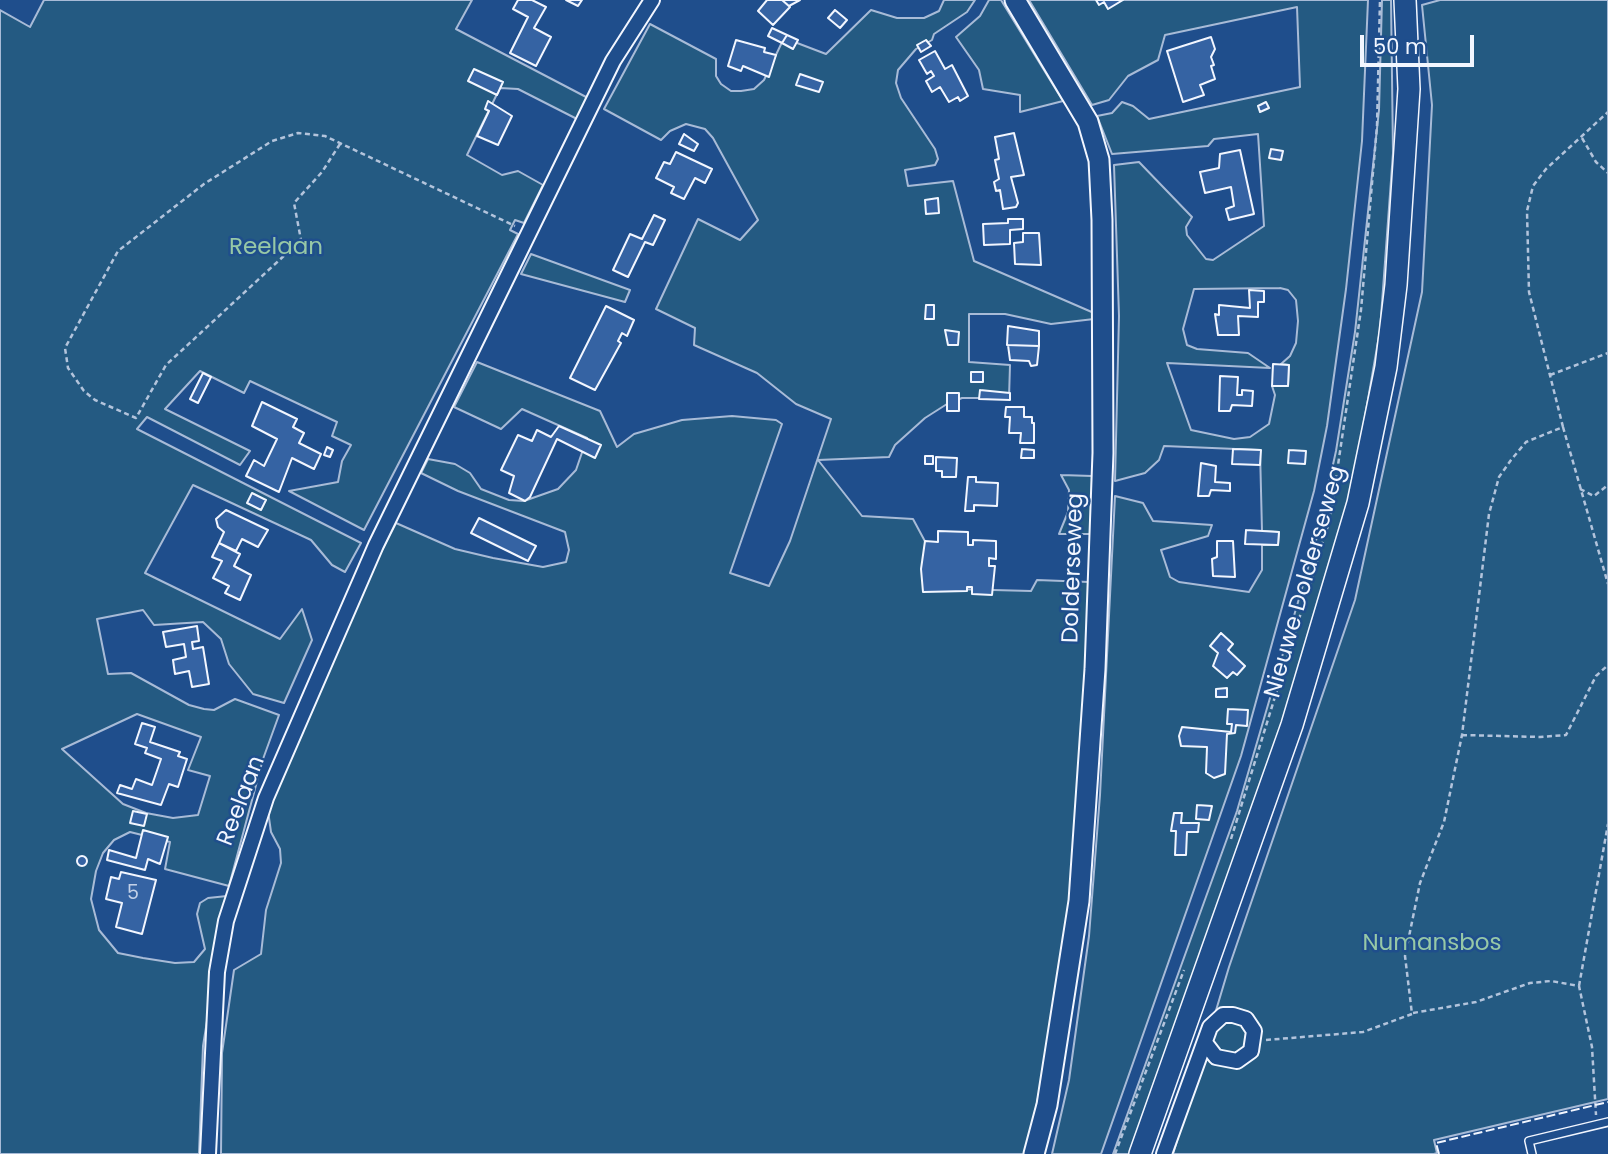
<!DOCTYPE html>
<html>
<head>
<meta charset="utf-8">
<style>
  body { margin:0 }
  #map { position:relative; width:1608px; height:1154px; overflow:hidden; background:#1f4e8c; font-family:Poppins,sans-serif }
  canvas { display:block }
  .scale { position:absolute; left:1360px; top:35px; width:114px; height:32px; box-sizing:border-box; border:4px solid #f2f6ff; border-top:0; padding-left:9px; font-size:21px; line-height:24px; white-space:nowrap; color:#f2f6ff; -webkit-text-stroke:5px #1f4e8c; paint-order:stroke }
</style>
</head>
<body>
<div id="map">
<canvas width="1608" height="1154"></canvas>
<div class="scale">50 m</div>
</div>
<script>
const ctx = document.querySelector('canvas').getContext('2d');
ctx.lineJoin = 'round';
function fillPath(path, color) { ctx.fillStyle = color; ctx.fill(path, 'evenodd'); }
const toPath = rows => new Path2D(rows.map(r => 'M' + r).join(''));
function stroke(path, color, width, dash) { ctx.strokeStyle = color; ctx.lineWidth = width; ctx.lineCap = dash ? 'butt' : 'round'; ctx.setLineDash(dash || []); ctx.stroke(path); }
function drawText(font, color, halo, rows, align = 'center') {
  ctx.font = font + ' Poppins,sans-serif'; ctx.lineWidth = 5; ctx.setLineDash([]); ctx.textBaseline = 'middle'; ctx.strokeStyle = halo; ctx.fillStyle = color; for (const [text, x, y, turn = 0] of rows) {
    ctx.save(); ctx.translate(x, y); ctx.rotate((+turn || 0) * Math.PI / 180); ctx.textAlign = isNaN(turn) ? turn : align; if (halo) ctx.strokeText(text, 0, 0); ctx.fillText(text, 0, 0); ctx.restore();
  }
}
const green = toPath([
  [44,0,472,0,456,29,588,98,577,119,518,89,500,88,497,94,467,155,502,175,518,171,543,185,524,223,515,220,510,230,518,234,364,530,289,491,338,482,342,461,351,445,332,436,337,422,250,381,244,393,200,371,165,409,250,451,240,465,147,417,137,429,361,543,345,572,332,565,311,540,193,485,145,573,280,639,302,609,312,640,284,703,253,694,229,664,221,639,203,622,154,625,143,610,97,619,108,674,131,673,189,705,204,709,214,710,235,699,279,715,263,759,229,886,165,869,170,842,130,832,114,840,103,853,96,871,91,899,99,930,118,953,143,958,175,963,194,962,205,949,197,914,200,903,208,898,227,896,203,1046,199,1154,0,1154,0,10,30,27,44,0],
  [137,714,201,737,188,770,210,776,198,815,173,818,146,813,123,804,62,749,137,714],
  [944,0,975,0,967,12,934,34,932,40,916,49,898,70,896,83,901,98,935,149,938,159,935,165,905,170,908,186,953,181,974,261,1094,313,1094,319,1051,324,1005,314,969,314,969,362,1010,365,1009,398,962,398,947,404,925,418,895,445,889,457,818,460,862,516,913,519,949,586,955,589,1031,591,1037,580,1089,582,1081,787,1064,965,1027,1154,221,1154,222,1053,234,970,261,954,266,910,281,863,280,849,271,832,268,811,284,759,362,589,396,523,455,549,493,558,543,567,566,562,569,550,565,532,458,491,421,473,428,459,455,464,470,473,481,489,509,500,524,501,558,489,576,470,587,438,522,409,501,429,454,407,477,362,600,411,617,447,634,434,682,420,732,416,776,420,782,424,730,573,769,586,790,541,831,419,796,404,757,373,694,345,695,328,656,309,698,219,740,240,758,220,713,138,705,129,686,124,670,131,661,140,604,109,650,24,716,59,716,76,721,84,731,91,741,91,754,89,764,80,784,38,826,54,871,10,897,18,924,18,939,11,944,0],
  [989,0,1001,0,1063,101,1020,112,1020,95,983,89,979,70,956,37,980,16,989,0],
  [1029,0,1368,0,1362,141,1346,289,1327,426,1314,491,1241,756,1101,1154,1052,1154,1069,1080,1089,936,1100,795,1115,496,1143,503,1153,521,1212,525,1208,536,1161,550,1170,577,1179,582,1249,592,1262,570,1262,545,1278,545,1279,532,1262,531,1260,450,1164,446,1159,460,1145,473,1115,481,1119,316,1114,165,1139,162,1192,217,1186,227,1187,235,1206,259,1213,260,1264,226,1258,134,1214,139,1208,146,1112,154,1097,116,1112,113,1122,102,1133,106,1149,119,1300,87,1297,7,1165,35,1158,60,1128,76,1109,100,1092,105,1029,0],
  [1280,288,1288,290,1296,300,1298,321,1296,343,1290,356,1281,364,1289,365,1288,386,1272,386,1275,395,1269,424,1250,437,1234,439,1191,430,1167,363,1270,368,1248,353,1197,349,1187,345,1183,329,1194,289,1280,288],
  [1382,0,1391,0,1393,153,1380,330,1353,486,1322,610,1134,1154,1113,1154,1237,811,1317,537,1336,451,1355,332,1379,110,1382,0],
  [1440,0,1608,0,1608,1099,1434,1140,1437,1153,1434,1154,1173,1154,1229,967,1355,600,1422,292,1432,105,1422,5,1440,0],
  [531,254,630,290,625,302,521,274,531,254],
  [1061,475,1092,476,1091,534,1059,534,1068,512,1069,490,1061,475]
]);
fillPath(green, '#245a82');
stroke(green, '#a8bbd7', 2);
const building = toPath([
  [518,0,532,0,546,7,534,28,551,37,536,66,510,53,528,17,513,9,518,0],
  [566,0,582,0,578,6,566,0],
  [767,0,782,0,790,7,773,25,758,11,767,0],
  [782,0,800,0,789,6,782,0],
  [1096,0,1123,0,1108,9,1104,2,1099,5,1096,0],
  [835,10,847,20,840,28,828,18,835,10],
  [772,28,787,35,782,43,768,36,772,28],
  [787,35,798,40,793,49,782,43,787,35],
  [1211,37,1215,49,1211,57,1214,65,1211,66,1215,79,1200,85,1204,95,1183,102,1167,51,1211,37],
  [736,40,765,48,764,52,776,55,769,77,743,66,741,71,728,66,736,40],
  [926,40,931,46,921,52,917,45,926,40],
  [935,51,945,69,952,65,968,96,960,101,958,97,949,102,940,87,932,92,926,81,934,76,931,71,927,74,919,60,935,51],
  [474,69,503,82,497,95,468,81,474,69],
  [800,74,823,82,819,92,796,85,800,74],
  [488,101,512,116,498,145,477,136,489,111,485,109,488,101],
  [1266,102,1269,108,1260,112,1258,106,1266,102],
  [1014,133,1024,175,1011,177,1018,203,1016,207,1003,209,1000,190,996,191,994,182,999,179,995,160,999,159,995,137,1014,133],
  [684,134,698,144,694,151,679,144,684,134],
  [1271,149,1283,151,1281,160,1269,158,1271,149],
  [1240,150,1254,214,1229,220,1226,209,1234,206,1231,187,1205,193,1200,172,1219,168,1220,154,1240,150],
  [676,152,712,169,705,183,695,178,684,199,671,193,674,187,656,178,664,162,670,164,676,152],
  [938,198,939,213,926,214,925,200,938,198],
  [654,215,665,220,653,245,645,242,628,277,613,270,630,234,642,239,654,215],
  [1008,219,1023,219,1023,229,1010,230,1010,244,984,245,983,224,1008,223,1008,219],
  [1023,233,1039,233,1041,265,1015,264,1014,243,1023,242,1023,233],
  [1249,290,1264,291,1264,302,1258,302,1258,317,1238,316,1239,335,1218,335,1215,314,1219,315,1219,305,1250,308,1249,290],
  [926,305,934,305,934,319,925,319,926,305],
  [606,306,634,320,627,336,622,333,618,341,621,343,595,390,570,378,606,306],
  [1008,326,1039,331,1039,346,1007,345,1008,326],
  [945,330,959,332,958,345,948,345,945,330],
  [1008,345,1039,346,1037,365,1031,366,1029,361,1010,360,1008,345],
  [1273,364,1289,365,1288,386,1272,386,1273,364],
  [971,372,983,372,983,382,971,382,971,372],
  [203,373,211,377,198,403,190,399,203,373],
  [1220,376,1238,377,1237,395,1242,395,1242,390,1253,391,1252,406,1232,405,1230,411,1219,411,1220,376],
  [980,390,1010,393,1010,400,979,399,980,390],
  [947,393,959,393,959,411,947,411,947,393],
  [262,402,297,419,293,427,304,433,299,443,321,454,314,469,292,458,279,492,246,476,254,460,264,466,277,439,252,426,262,402],
  [1006,407,1024,407,1024,417,1032,417,1032,423,1034,423,1034,443,1020,443,1021,433,1009,433,1010,417,1005,417,1006,407],
  [559,426,601,445,595,458,557,439,530,497,525,501,509,493,514,476,501,470,518,435,532,441,537,430,551,437,559,426],
  [327,447,333,450,330,457,324,455,327,447],
  [1022,449,1034,450,1034,458,1021,458,1022,449],
  [1233,449,1261,450,1260,465,1232,464,1233,449],
  [1289,450,1306,451,1305,464,1288,463,1289,450],
  [925,456,933,456,933,464,925,464,925,456],
  [936,457,957,458,956,477,942,477,942,471,936,471,936,457],
  [1201,463,1216,466,1215,482,1230,483,1230,491,1211,490,1209,496,1198,496,1201,463],
  [968,477,976,477,976,482,998,483,997,506,974,505,974,511,965,511,968,477],
  [252,493,266,500,261,510,247,503,252,493],
  [226,510,268,530,258,547,242,539,236,551,219,543,224,532,218,527,216,519,226,510],
  [479,518,536,546,528,561,471,533,479,518],
  [1246,530,1279,532,1278,545,1245,544,1246,530],
  [938,531,968,532,968,545,973,545,973,540,996,541,996,559,989,558,989,566,995,566,992,595,972,594,972,587,967,587,967,591,923,592,921,569,925,541,938,542,938,531],
  [1217,541,1233,541,1235,577,1213,576,1212,559,1217,557,1217,541],
  [219,543,240,554,234,566,251,575,240,600,225,593,229,586,213,578,222,561,212,557,219,543],
  [197,626,199,641,192,642,193,649,203,647,209,684,192,687,189,671,175,674,173,660,186,657,184,644,166,647,163,632,197,626],
  [1221,633,1233,644,1228,650,1245,666,1237,675,1233,672,1227,678,1213,666,1218,653,1210,646,1221,633],
  [1227,688,1227,697,1216,697,1216,689,1227,688],
  [1228,709,1248,710,1247,726,1236,725,1235,733,1227,734,1225,774,1214,778,1206,773,1207,747,1181,746,1179,736,1182,727,1231,732,1232,724,1227,724,1228,709],
  [142,723,155,727,150,742,180,752,178,756,187,759,178,787,169,784,161,805,117,793,120,785,132,789,136,779,152,785,161,759,145,753,147,748,135,744,142,723],
  [1197,805,1212,806,1209,820,1196,819,1197,805],
  [133,811,147,814,144,826,130,823,133,811],
  [1174,813,1182,813,1181,823,1199,823,1198,832,1187,832,1186,855,1175,855,1176,831,1171,831,1174,813],
  [143,830,168,837,160,864,148,859,145,870,107,860,109,850,136,858,143,830],
  '77 861a5 5 0 1 1 10 0a5 5 0 1 1-10 0Z',
  [121,872,156,880,142,934,116,927,122,903,106,899,111,877,119,879,121,872]
]);
fillPath(building, '#3563a3');
stroke(building, '#f2f6ff', 2);
const service = toPath([
  [1532,1154,1529,1141,1608,1122]
]);
const minor = toPath([
  [208,1154,217,972,226,921,266,798,376,545,613,61,652,0],
  [1164,1154,1210,1027,1223,1015,1233,1015,1246,1019,1254,1031,1251,1051,1237,1061,1216,1057,1206,1044]
]);
const secondary = toPath([
  [1015,0,1088,122,1099,160,1102,220,1103,453,1095,669,1079,901,1047,1105,1034,1154]
]);
const primary = toPath([
  [1140,1154,1292,725,1358,503,1386,367,1396,285,1409,89,1405,0]
]);
stroke(service, '#f2f6ff', 10);
stroke(minor, '#f2f6ff', 18);
stroke(secondary, '#f2f6ff', 23);
stroke(primary, '#f2f6ff', 24);
stroke(toPath([
  [1582,138,1596,162,1608,173],
  [340,144,322,172,294,203,301,240,166,365,136,418,95,400,84,391,68,368,65,348,118,251,204,184,272,141,298,133,325,136,515,226],
  [1550,375,1608,353],
  [1563,427,1529,292,1527,211,1533,186,1546,169,1608,112],
  [1580,489,1594,496,1608,485],
  [1462,735,1540,737,1566,735,1596,676,1608,665],
  [1231,839,1330,519,1361,310,1377,126,1380,0],
  [1579,986,1608,824],
  [1413,1013,1476,1002,1530,983,1551,981,1579,986,1592,1047,1596,1115],
  [1266,1040,1363,1032,1412,1014,1405,956,1420,883,1444,822,1462,735,1489,514,1499,477,1511,460,1526,442,1563,427,1608,584],
  [1115,1154,1184,970]
]), '#b3c4dc', 2.5, [5, 3.5]);
stroke(service, '#1f4e8c', 7);
stroke(minor, '#1f4e8c', 14);
stroke(secondary, '#1f4e8c', 19);
stroke(primary, '#1f4e8c', 21);
stroke(toPath([
  [1439,1154,1436,1143,1608,1102]
]), '#f2f6ff', 2, [9, 3.5]);
drawText('19px', '#c3d1e8', null, [
  ["5",133,894]
]);
drawText('23px', '#97c8a6', '#1f4e8c', [
  ["Reelaan",276,248],
  ["Numansbos",1432,944]
]);
drawText('23px', '#f2f6ff', '#1f4e8c', [
  ["Dolderseweg",1074,568,-88],
  ["Nieuwe Dolderseweg",1306,582,-74],
  ["Reelaan",242,801,-69]
]);
</script>
</body>
</html>
